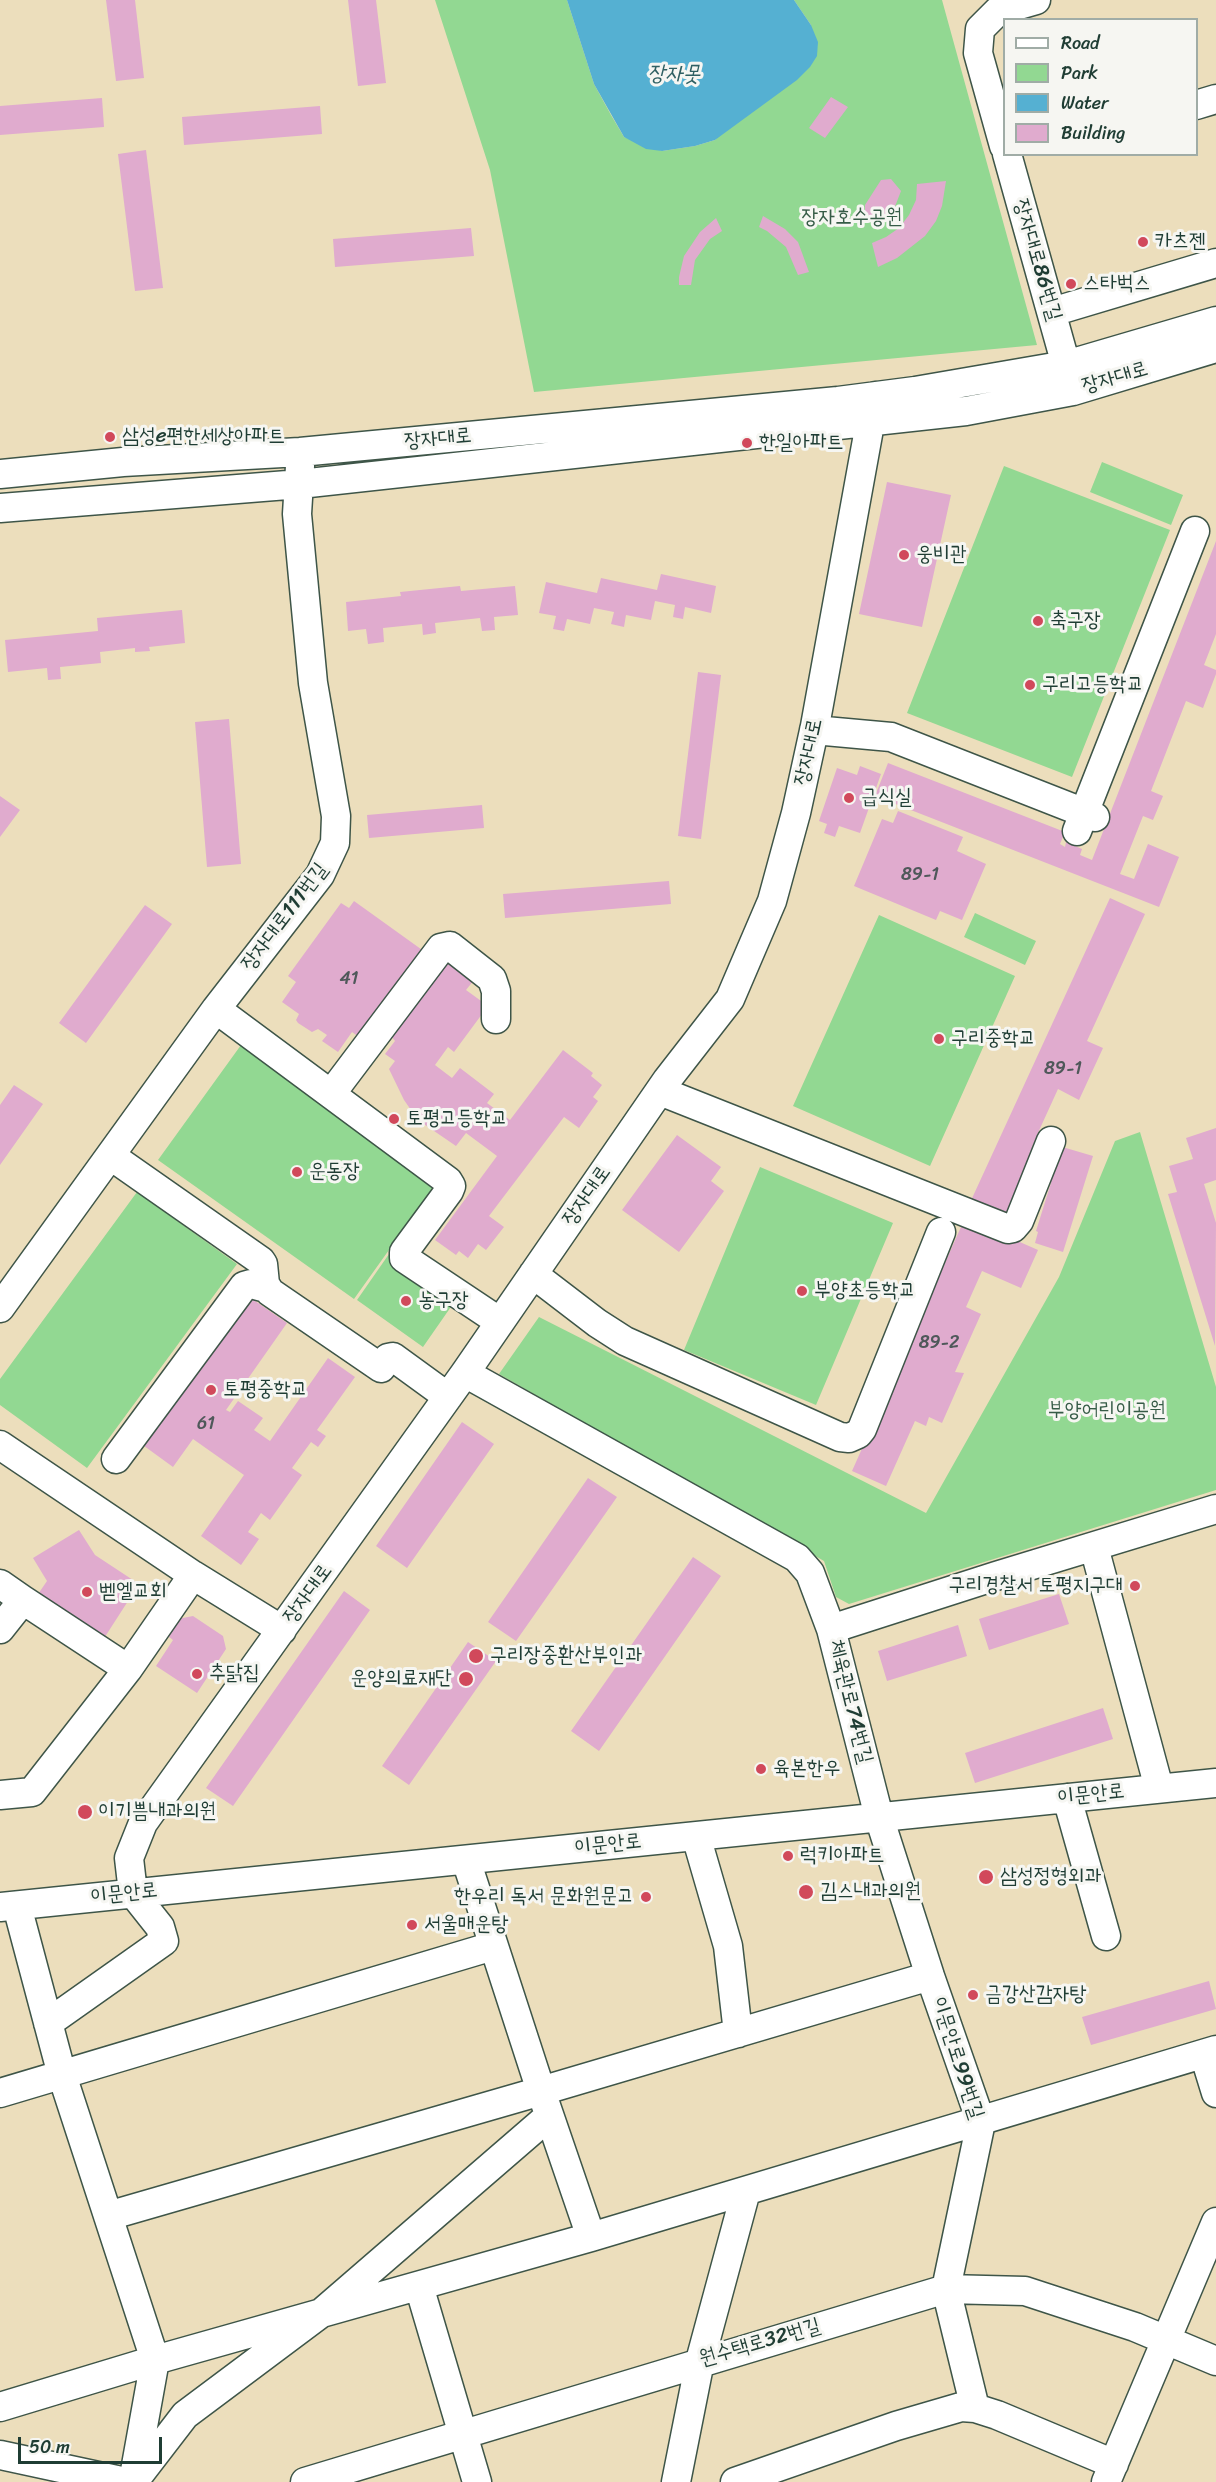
<!DOCTYPE html>
<html>
<head>
<meta charset="utf-8">
<style>
  body { margin:0 }
  #map { position:relative; width:1216px; height:2482px; overflow:hidden; background:#ecdebc; font-family:Sriracha,sans-serif }
  canvas { display:block }
  .legend { position:absolute; left:1003px; top:18px; width:195px; height:138px; box-sizing:border-box; background:#f6f6f2; border:2px solid #a0aca6; margin:0; padding:8px 10px; list-style:none; font-size:18px; color:#1f3d34 }
  .legend li { display:flex; align-items:center; gap:12px; height:30px }
  .legend b { width:30px; border:2px solid #a0aca6 }
  .scale { position:absolute; left:18px; top:2437px; width:144px; height:27px; box-sizing:border-box; border:3px solid #1f3d34; border-top:0; padding-left:8px; font-size:18px; line-height:21px; white-space:nowrap; color:#1f3d34; -webkit-text-stroke:4px #f6f6f2; paint-order:stroke }
</style>
</head>
<body>
<div id="map">
<canvas width="1216" height="2482"></canvas>
<ul class="legend">
<li><b style="height:8px;background:#fff"></b>Road</li>
<li><b style="height:16px;background:#92d892"></b>Park</li>
<li><b style="height:16px;background:#55b0d2"></b>Water</li>
<li><b style="height:16px;background:#e0abce"></b>Building</li>
</ul>
<div class="scale">50 m</div>
</div>
<script>
const ctx = document.querySelector('canvas').getContext('2d');
ctx.lineJoin = 'round';
function fillPath(path, color) { ctx.fillStyle = color; ctx.fill(path, 'evenodd'); }
const toPath = rows => new Path2D(rows.map(r => 'M' + r).join(''));
function stroke(path, color, width, dash) { ctx.strokeStyle = color; ctx.lineWidth = width; ctx.lineCap = dash ? 'butt' : 'round'; ctx.setLineDash(dash || []); ctx.stroke(path); }
function drawText(font, color, halo, rows, align = 'center') {
  ctx.font = font + ' Sriracha,"Poor Story",sans-serif'; ctx.lineWidth = 6; ctx.setLineDash([]); ctx.textBaseline = 'middle'; ctx.strokeStyle = halo; ctx.fillStyle = color; for (const [text, x, y, turn = 0] of rows) {
    ctx.save(); ctx.translate(x, y); ctx.rotate((+turn || 0) * Math.PI / 180); ctx.textAlign = isNaN(turn) ? turn : align; if (halo) ctx.strokeText(text, 0, 0); ctx.fillText(text, 0, 0); ctx.restore();
  }
}
fillPath(toPath([
  [435,0,567,0,594,84,611,115,624,137,662,151,695,146,715,140,811,25,794,0,942,0,1037,345,534,392,490,170],
  [1102,462,1183,495,1171,525,1090,492],
  [1004,466,1170,530,1072,777,907,713],
  [975,913,1036,941,1025,965,964,937],
  [879,915,1015,976,930,1166,793,1106],
  [241,1045,436,1184,354,1299,158,1160],
  [1140,1132,1216,1387,1216,1490,849,1604,836,1597,824,1561,499,1374,539,1317,926,1513,1059,1277,1115,1141],
  [760,1167,893,1223,816,1405,684,1350],
  [137,1192,237,1264,87,1468,0,1405,0,1379],
  [389,1254,455,1301,423,1347,357,1300]
]), '#92d892');
fillPath(toPath([
  [567,0,794,0,811,25,818,42,817,56,810,67,797,80,715,140,695,146,662,151,646,149,624,137,594,84]
]), '#55b0d2');
fillPath(toPath([
  [106,0,135,0,144,78,116,81],
  [348,0,376,0,386,83,358,86],
  [831,97,848,107,825,138,809,128],
  [102,98,104,127,0,135,0,106],
  [320,106,322,134,184,145,182,117],
  [146,150,163,288,135,291,118,154],
  [891,179,901,191,894,209,879,224,865,216,865,205,881,180],
  [946,181,942,206,936,221,925,236,897,258,878,267,872,243,886,237,899,228,909,215,916,200,917,184],
  [763,216,785,229,798,242,809,272,798,275,786,247,767,231,759,227],
  [716,218,722,231,710,239,695,260,691,285,679,285,679,277,684,256,700,232],
  [471,228,474,256,335,267,333,239],
  [887,482,951,495,922,627,859,614],
  [1216,541,1216,634,1204,665,1216,670,1216,674,1203,708,1186,701,1151,791,1163,796,1153,820,1143,816,1120,874,1134,879,1148,844,1179,857,1159,907,875,796,888,763,1065,832,1060,844,1065,847,1066,842,1082,849,1080,855,1092,860],
  [661,574,716,586,711,613,685,607,683,619,673,617,675,605,655,601,651,620,626,615,624,627,611,624,614,612,594,608,590,624,567,619,564,631,553,629,556,616,539,613,546,582,597,593,601,578,657,590],
  [460,586,461,591,515,586,518,615,494,617,495,630,482,631,480,618,435,623,436,633,423,635,422,624,383,628,384,642,368,644,366,629,348,631,346,602,401,596,400,592],
  [182,610,185,643,149,647,150,651,135,652,135,648,100,652,101,663,60,667,61,679,48,680,47,668,8,672,5,640,98,631,97,618],
  [698,672,721,675,701,839,678,836],
  [229,719,241,864,207,867,195,722],
  [860,766,881,774,860,833,839,826,835,837,824,833,827,824,819,821,837,768,857,775],
  [0,796,20,810,0,837],
  [482,805,484,828,369,838,367,815],
  [898,811,963,837,957,851,986,864,962,920,940,911,936,920,854,886,882,819,893,823],
  [669,881,671,904,505,918,503,894],
  [1110,898,1145,914,1087,1041,1103,1048,1079,1100,1058,1089,1037,1135,1045,1139,1042,1144,1035,1140,1032,1147,1043,1152,1029,1164,1002,1222,968,1207],
  [354,901,425,952,363,1040,352,1032,338,1052,322,1041,327,1035,318,1029,312,1032,298,1023,296,1020,299,1014,282,1002,296,982,288,976,341,903,349,908],
  [145,905,172,924,86,1043,59,1023],
  [449,961,474,980,466,990,488,1006,454,1052,448,1047,435,1065,452,1078,460,1068,494,1094,487,1103,510,1120,563,1050,593,1073,591,1076,602,1085,593,1097,598,1101,579,1128,564,1117,489,1216,504,1227,486,1250,478,1244,468,1258,459,1251,456,1255,435,1240,497,1156,466,1133,456,1146,418,1120,404,1100,389,1069,395,1061,385,1054,395,1041,392,1037],
  [14,1085,43,1104,0,1165,0,1105],
  [1216,1128,1216,1180,1204,1184,1216,1223,1215,1346,1168,1194,1177,1192,1169,1166,1193,1159,1186,1138],
  [677,1135,721,1167,711,1181,724,1191,679,1252,622,1210],
  [1059,1146,1093,1156,1063,1252,1035,1243,1038,1232,1036,1231,1051,1183,1048,1182],
  [965,1218,1038,1250,1021,1288,982,1271,966,1307,981,1314,955,1372,964,1373,942,1423,929,1417,926,1426,915,1421,886,1486,852,1471],
  [245,1294,287,1323,226,1410,230,1412,238,1401,263,1418,254,1430,270,1441,328,1358,355,1377,317,1430,326,1436,318,1447,311,1442,292,1468,302,1475,270,1520,261,1513,248,1532,259,1539,241,1565,201,1536,244,1475,193,1439,173,1467,140,1443],
  [462,1422,494,1444,407,1568,376,1546],
  [588,1478,617,1497,516,1641,488,1622],
  [79,1530,95,1555,139,1584,101,1643,34,1600,47,1581,33,1558],
  [693,1557,721,1576,599,1751,571,1731],
  [344,1591,370,1610,233,1806,206,1788],
  [1059,1594,1069,1624,989,1650,979,1619],
  [193,1616,223,1636,226,1649,197,1693,156,1666,173,1640,164,1633,173,1620],
  [958,1625,967,1656,887,1681,878,1651],
  [468,1642,496,1661,409,1785,382,1766],
  [1103,1708,1113,1739,975,1783,965,1753],
  [1209,1981,1216,2009,1091,2045,1082,2017]
]), '#e0abce');
const minor = toPath([
  [1196,105,1216,99],
  [1004,146,978,53,980,29,998,11,1036,0],
  [1007,154,1066,365],
  [1052,312,1216,263],
  [0,474,123,462,300,452,838,401,915,391,1066,365,1216,321],
  [0,508,300,484,966,411,1073,391,1216,348],
  [814,730,891,737,1095,817],
  [1077,831,1195,531],
  [216,1009,448,1181,451,1186,449,1191,404,1252,404,1258,500,1322],
  [660,1091,1008,1229,1013,1228,1019,1221,1051,1141],
  [331,1094,441,948,450,946,492,979,496,991,496,1019],
  [111,1156,261,1261,263,1264,265,1284,270,1292,381,1368,388,1358,393,1357,448,1397],
  [533,1274,597,1323,625,1341,840,1437,849,1438,858,1434,862,1429,941,1232],
  [0,1308,216,1009,320,875,335,843,336,816,313,683,297,514,300,466],
  [465,1373,797,1558,810,1573,831,1629],
  [0,1445,193,1575,282,1630],
  [116,1459,244,1286,251,1284,266,1288],
  [1094,1547,1159,1788],
  [0,1584,23,1600,0,1629],
  [23,1600,128,1669],
  [0,1795,32,1792,128,1669,193,1575],
  [1067,1798,1106,1936],
  [696,1836,728,1946,738,2033],
  [466,1860,541,2091,591,2237],
  [17,1906,62,2075,155,2360,133,2482],
  [0,1907,1216,1783],
  [48,2023,164,1941,160,1927,133,1893,129,1858,143,1823,465,1373,667,1080,730,999,772,901,796,813,815,726,875,396],
  [1204,2054,1216,2093],
  [0,2093,493,1946],
  [108,2216,541,2091,930,1976],
  [419,2286,477,2482],
  [0,2407,155,2360,591,2237,1216,2050],
  [975,2408,946,2289,981,2122,930,1976,879,1817,831,1629,996,1576,1216,1509],
  [0,2455,126,2482],
  [135,2480,185,2415,320,2314,549,2116],
  [305,2482,946,2289,1025,2291,1135,2327,1216,2361],
  [676,2482,700,2361,746,2191],
  [735,2482,896,2426,961,2407,975,2408,997,2415,1114,2464],
  [1106,2482,1216,2222]
]);
stroke(minor, '#3e5548', 31);
stroke(minor, '#fff', 28);
for (const [x, y, r, color] of [
  [1143,242,6,"#d1495b"],
  [1071,284,6,"#d1495b"],
  [110,437,6,"#d1495b"],
  [747,443,6,"#d1495b"],
  [904,555,6,"#d1495b"],
  [1038,621,6,"#d1495b"],
  [1030,685,6,"#d1495b"],
  [849,798,6,"#d1495b"],
  [939,1039,6,"#d1495b"],
  [394,1119,6,"#d1495b"],
  [297,1172,6,"#d1495b"],
  [802,1291,6,"#d1495b"],
  [406,1301,6,"#d1495b"],
  [211,1390,6,"#d1495b"],
  [1135,1586,6,"#d1495b"],
  [87,1592,6,"#d1495b"],
  [476,1656,8,"#d1495b"],
  [197,1674,6,"#d1495b"],
  [466,1679,8,"#d1495b"],
  [761,1769,6,"#d1495b"],
  [85,1812,8,"#d1495b"],
  [788,1856,6,"#d1495b"],
  [986,1877,8,"#d1495b"],
  [806,1892,8,"#d1495b"],
  [646,1897,6,"#d1495b"],
  [412,1925,6,"#d1495b"],
  [973,1995,6,"#d1495b"]
]) { const dot = new Path2D(); dot.arc(x, y, r, 0, 2 * Math.PI); ctx.fillStyle = color; ctx.fill(dot); stroke(dot, '#f6f6f2', 2); }
drawText('18px', '#4f585a', null, [
  ["89-1",920,875],
  ["41",349,979],
  ["89-1",1063,1069],
  ["89-2",939,1343],
  ["61",206,1424]
]);
drawText('21px', '#365c47', '#f6f6f2', [
  ["장자호수공원",852,218],
  ["부양어린이공원",1107,1411]
]);
drawText('21px', '#1f3d34', '#f6f6f2', [
  ["카츠젠",1155,242],
  ["스타벅스",1083,284],
  ["삼성e편한세상아파트",122,437],
  ["한일아파트",759,443],
  ["웅비관",916,555],
  ["축구장",1050,621],
  ["구리고등학교",1042,685],
  ["급식실",861,798],
  ["구리중학교",951,1039],
  ["토평고등학교",406,1119],
  ["운동장",309,1172],
  ["부양초등학교",814,1291],
  ["농구장",418,1301],
  ["토평중학교",223,1390],
  ["구리경찰서 토평지구대",1123,1586,"right"],
  ["벧엘교회",99,1592],
  ["구리장중환산부인과",490,1656],
  ["추닭집",209,1674],
  ["운양의료재단",452,1679,"right"],
  ["육본한우",773,1769],
  ["이기쁨내과의원",98,1812],
  ["럭키아파트",800,1856],
  ["삼성정형외과",1000,1877],
  ["김스내과의원",820,1892],
  ["한우리 독서 문화원문고",634,1897,"right"],
  ["서울매운탕",424,1925],
  ["금강산감자탕",985,1995]
], 'left');
drawText('21px', '#1f3d34', '#f6f6f2', [
  ["장자대로86번길",1037,260,74],
  ["장자대로",1115,378,-16],
  ["장자대로",438,439,-5],
  ["장자대로",809,752,-78],
  ["장자대로111번길",285,917,-53],
  ["장자대로",587,1196,-55],
  ["장자대로",308,1594,-54],
  ["체육관로74번길",850,1702,76],
  ["이문안로",1091,1795,-6],
  ["이문안로",608,1845,-6],
  ["이문안로",124,1894,-6],
  ["이문안로99번길",957,2058,72],
  ["원수택로32번길",760,2343,-16]
]);
drawText('italic 22px', '#2f6063', '#f6f6f2', [
  ["장자못",674,74]
]);
</script>
</body>
</html>
